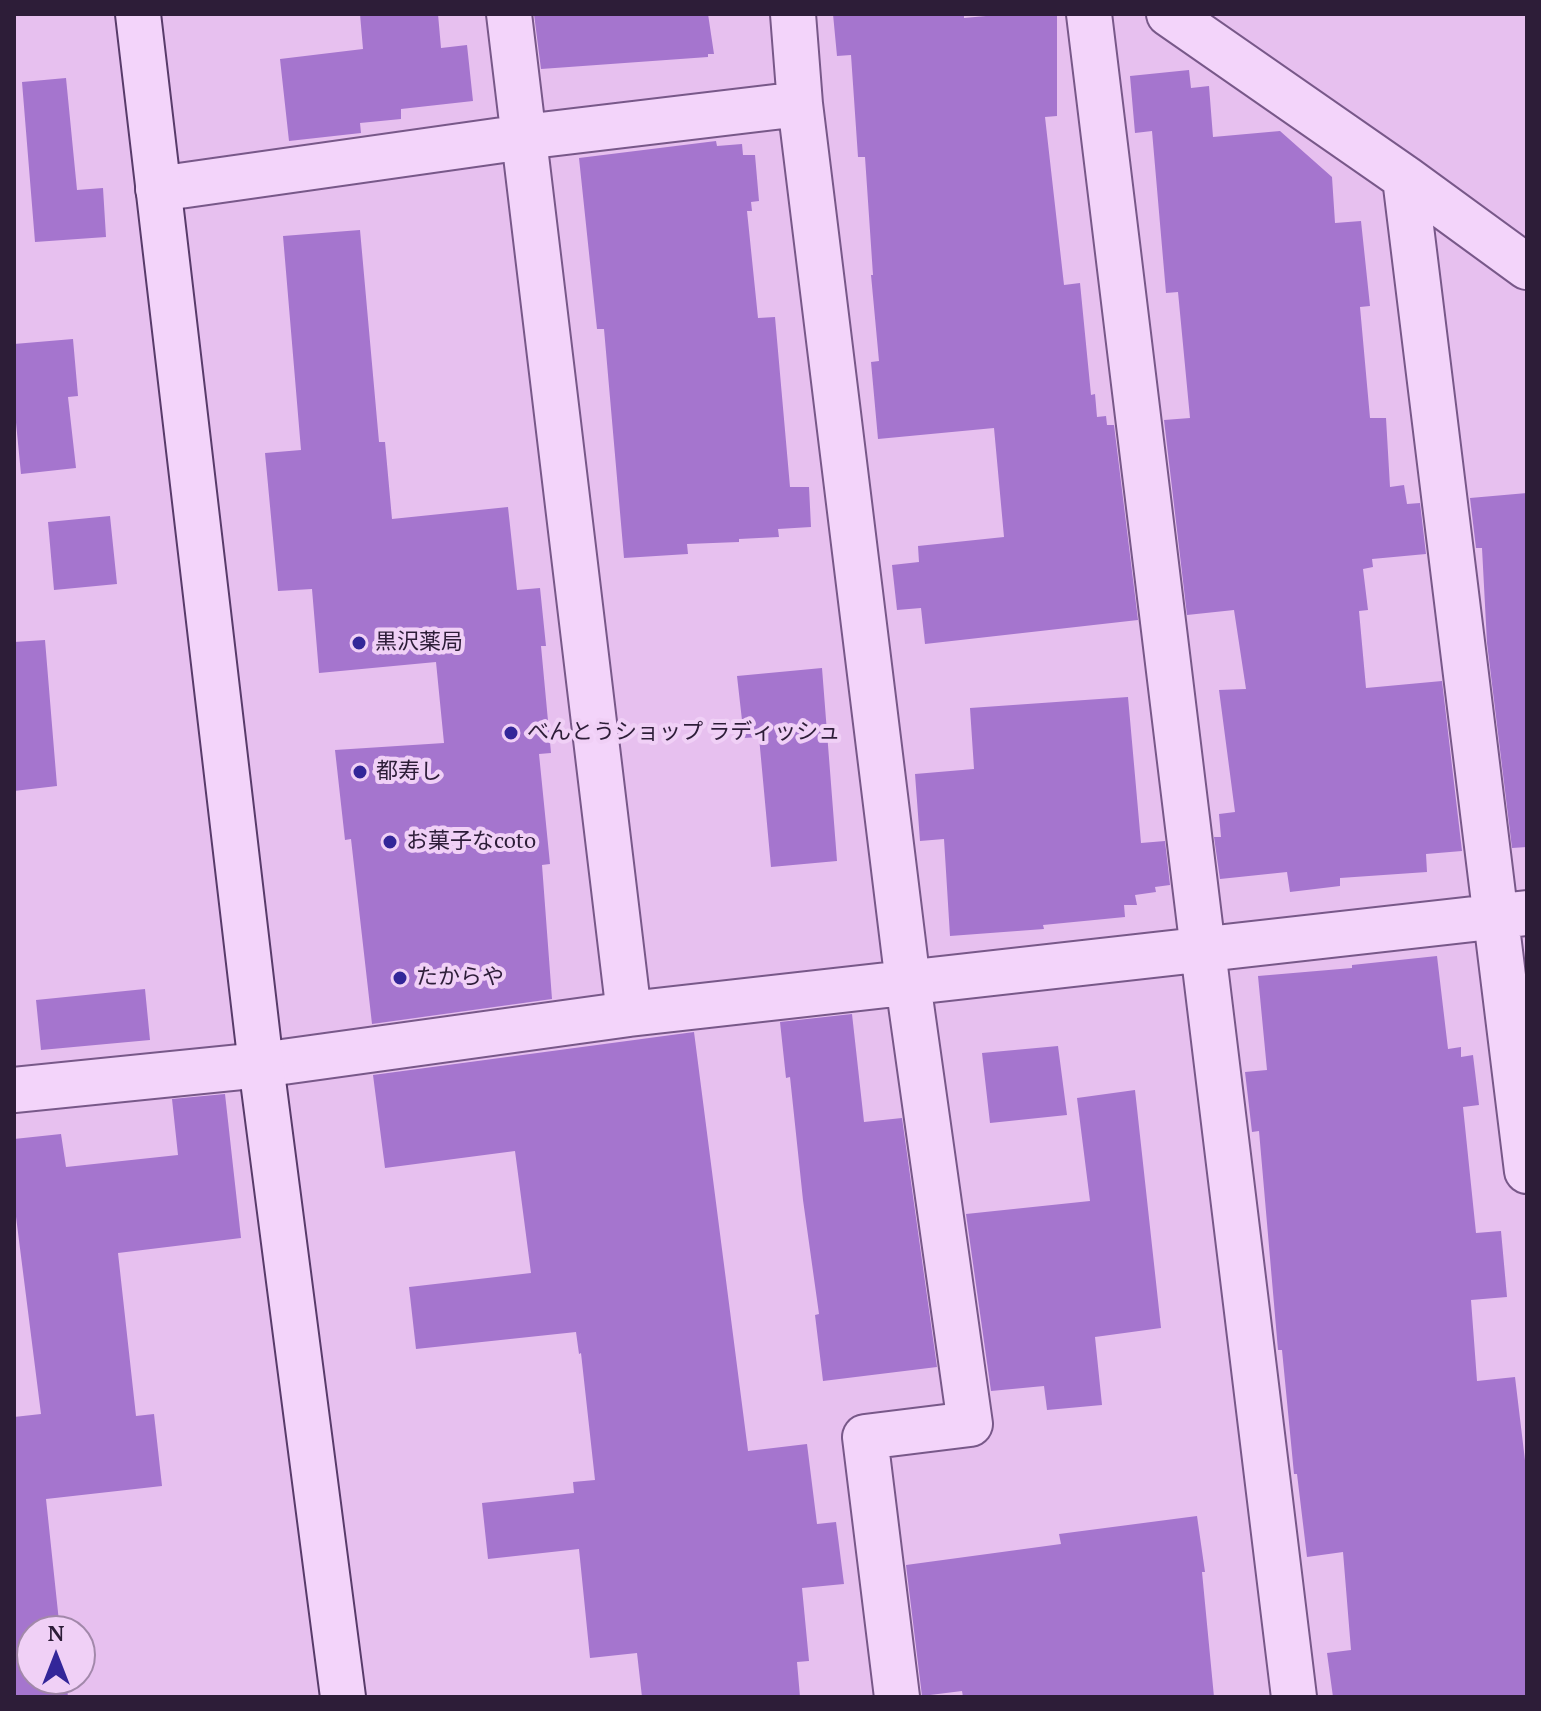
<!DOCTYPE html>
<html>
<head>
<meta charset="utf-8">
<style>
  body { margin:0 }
  #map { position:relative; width:1541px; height:1711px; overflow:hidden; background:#e7c0ef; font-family:"PT Serif",serif }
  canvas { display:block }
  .frame { position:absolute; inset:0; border:16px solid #2d1d38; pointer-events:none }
  .north { position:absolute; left:16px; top:1615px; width:80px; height:80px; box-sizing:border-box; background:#f0d0f6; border:2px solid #a288aa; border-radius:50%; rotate:0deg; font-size:22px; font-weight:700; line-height:32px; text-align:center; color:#2d1d38 }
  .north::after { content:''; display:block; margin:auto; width:28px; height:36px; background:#332699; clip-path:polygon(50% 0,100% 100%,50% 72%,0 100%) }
</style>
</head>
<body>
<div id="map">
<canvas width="1541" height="1711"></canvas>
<div class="frame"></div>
<div class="north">N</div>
</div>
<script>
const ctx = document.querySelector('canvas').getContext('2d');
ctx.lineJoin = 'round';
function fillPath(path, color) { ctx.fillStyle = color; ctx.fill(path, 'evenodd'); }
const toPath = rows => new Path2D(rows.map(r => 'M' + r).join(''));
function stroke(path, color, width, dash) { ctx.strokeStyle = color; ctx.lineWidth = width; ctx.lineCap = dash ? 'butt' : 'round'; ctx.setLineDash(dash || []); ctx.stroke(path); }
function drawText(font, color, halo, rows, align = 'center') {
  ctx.font = font + ' "PT Serif","Noto Sans JP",serif'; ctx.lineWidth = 8; ctx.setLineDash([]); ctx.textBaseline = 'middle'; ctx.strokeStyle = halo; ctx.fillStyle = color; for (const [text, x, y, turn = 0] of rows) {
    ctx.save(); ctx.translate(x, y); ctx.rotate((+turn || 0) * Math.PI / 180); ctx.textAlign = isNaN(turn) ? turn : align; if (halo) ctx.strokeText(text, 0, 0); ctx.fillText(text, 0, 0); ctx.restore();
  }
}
fillPath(toPath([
  [360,14,438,14,441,48,467,45,473,101,401,109,401,119,360,123,361,133,289,141,280,59,363,49],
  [534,14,708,14,714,54,708,54,708,57,541,69],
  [833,14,964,14,964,18,1008,14,1057,14,1057,116,1045,117,1064,285,1080,283,1091,395,1095,394,1097,417,1106,416,1107,425,1114,425,1138,620,925,644,921,608,897,610,892,565,919,562,918,546,1004,537,994,428,878,439,871,362,879,361,871,275,873,275,865,157,858,157,851,55,837,56],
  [1189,70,1191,88,1209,86,1213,137,1280,131,1332,177,1335,223,1361,221,1370,306,1360,307,1370,418,1386,418,1390,487,1404,485,1407,504,1420,503,1426,554,1372,559,1373,567,1363,569,1368,610,1359,611,1366,688,1442,681,1462,851,1426,854,1427,872,1340,878,1340,886,1290,892,1287,872,1220,879,1214,837,1221,837,1219,814,1235,812,1219,690,1246,689,1234,610,1187,615,1164,420,1190,418,1178,292,1166,293,1152,131,1135,133,1130,76],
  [66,78,77,190,103,188,106,237,35,242,22,82],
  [716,141,717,146,742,144,743,155,755,155,759,201,751,202,752,211,747,211,758,318,775,317,790,487,809,487,811,527,778,529,779,537,739,539,739,542,687,544,688,554,624,558,604,329,597,329,579,158],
  [360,230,379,442,385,442,392,519,508,507,517,590,540,588,546,646,541,646,551,753,539,754,550,864,542,865,552,999,372,1024,351,839,345,840,335,750,444,743,436,662,319,673,312,589,278,591,265,453,301,450,283,236],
  [73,339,78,396,68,397,76,468,21,474,14,402,14,344],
  [1527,493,1527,847,1512,848,1487,643,1482,548,1476,548,1470,498],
  [110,516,117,584,54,590,48,522],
  [45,640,57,786,14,791,14,642],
  [822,668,837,861,771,867,759,737,744,738,737,676],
  [1128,697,1141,843,1165,841,1170,885,1155,887,1156,892,1135,895,1137,905,1124,905,1125,917,1043,925,1044,929,950,936,944,839,920,841,915,774,974,769,970,708],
  [1437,956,1448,1049,1461,1047,1461,1057,1473,1055,1479,1105,1463,1107,1476,1233,1501,1231,1507,1297,1471,1300,1477,1381,1515,1377,1527,1477,1527,1697,1333,1697,1327,1653,1351,1650,1343,1552,1307,1557,1297,1474,1294,1474,1282,1350,1278,1350,1259,1131,1252,1132,1245,1072,1267,1070,1258,976,1352,968,1352,965],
  [145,989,150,1040,41,1050,36,1000],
  [852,1014,864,1122,902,1118,937,1367,823,1381,815,1315,819,1314,803,1200,790,1077,786,1078,780,1022],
  [694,1032,748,1451,807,1444,817,1524,836,1522,844,1584,802,1588,809,1661,797,1662,800,1697,642,1697,637,1653,590,1658,579,1549,488,1559,482,1503,574,1493,573,1482,595,1480,581,1353,579,1354,576,1332,416,1349,409,1287,531,1273,515,1151,385,1168,373,1075],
  [1058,1046,1067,1115,990,1123,982,1053],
  [1135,1090,1161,1328,1095,1337,1102,1405,1047,1410,1044,1386,991,1391,966,1214,1090,1201,1077,1098],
  [225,1094,241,1238,118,1253,136,1416,154,1414,162,1486,46,1499,60,1631,32,1631,32,1679,66,1679,68,1697,14,1697,14,1417,41,1414,14,1201,14,1139,61,1134,66,1167,178,1155,172,1099],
  [1197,1516,1205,1572,1202,1572,1214,1697,963,1697,962,1691,922,1696,906,1565,1061,1544,1059,1534]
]), '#a575ce');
const street = toPath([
  [509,14,629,1014],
  [793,14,800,104,908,983,970,1424,865,1437,897,1697],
  [1089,14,1294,1697],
  [1169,14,1405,178,1527,267],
  [1405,178,1527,1171],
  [158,189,524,137,800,104],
  [14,1090,261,1065,629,1014,1527,913]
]);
const secondary = toPath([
  [138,14,261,1065,343,1697]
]);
stroke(street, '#785889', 48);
stroke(secondary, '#583b6a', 48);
stroke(street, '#f3d4fa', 44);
stroke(secondary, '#f3d4fa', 44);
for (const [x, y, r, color] of [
  [359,643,8,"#332699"],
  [511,733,8,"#332699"],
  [360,772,8,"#332699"],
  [390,842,8,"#332699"],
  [400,978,8,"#332699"]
]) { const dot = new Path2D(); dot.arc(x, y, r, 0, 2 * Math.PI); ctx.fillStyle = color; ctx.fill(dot); stroke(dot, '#f0d0f6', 3); }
drawText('22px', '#2d1d38', '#f0d0f6', [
  ["黒沢薬局",375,643],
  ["べんとうショップ ラディッシュ",527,733],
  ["都寿し",376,772],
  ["お菓子なcoto",406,842],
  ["たからや",416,978]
], 'left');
</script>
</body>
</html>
